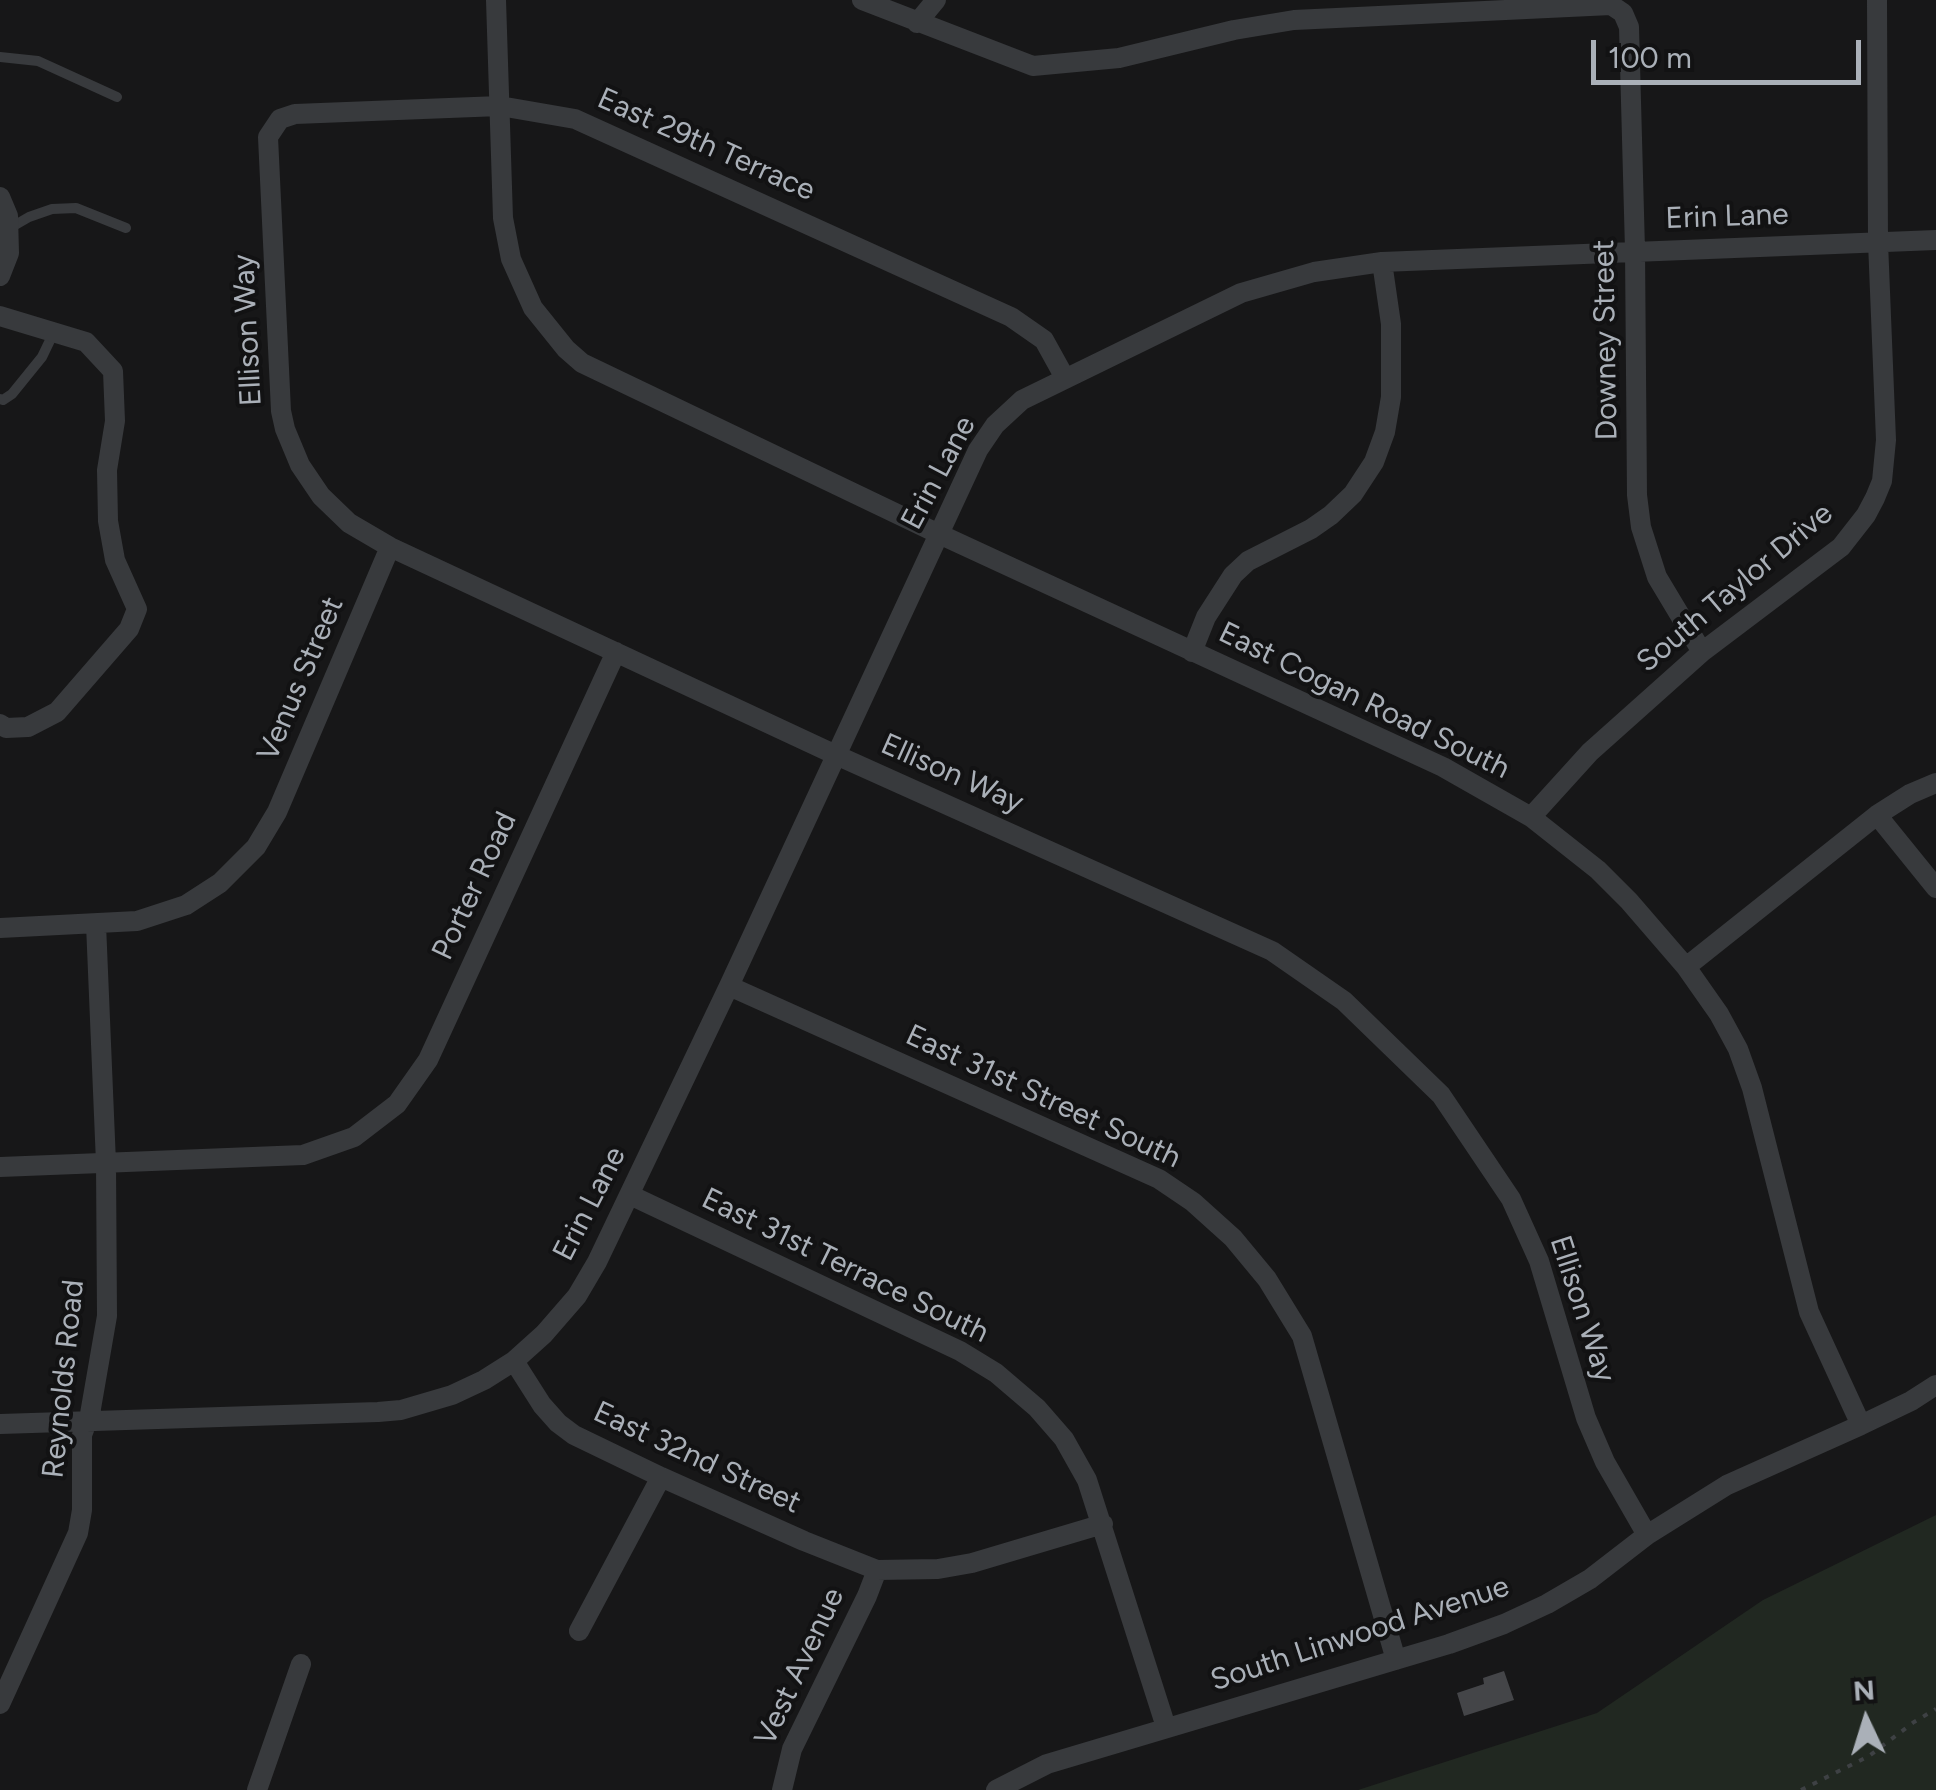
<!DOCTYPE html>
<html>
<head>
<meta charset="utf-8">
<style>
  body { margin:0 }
  #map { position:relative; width:1936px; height:1790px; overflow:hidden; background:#171718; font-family:Figtree,sans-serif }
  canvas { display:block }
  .north { position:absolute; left:1816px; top:1670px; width:100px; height:100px; -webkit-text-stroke:8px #121213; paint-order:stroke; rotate:356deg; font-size:28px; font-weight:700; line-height:40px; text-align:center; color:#aab0b8 }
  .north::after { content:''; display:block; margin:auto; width:35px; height:45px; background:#aab0b8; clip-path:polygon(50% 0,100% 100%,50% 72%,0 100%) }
  .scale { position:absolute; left:1591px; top:40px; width:270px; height:45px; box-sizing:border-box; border:5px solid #aab0b8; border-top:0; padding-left:12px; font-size:30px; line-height:35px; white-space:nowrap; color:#aab0b8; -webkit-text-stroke:8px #121213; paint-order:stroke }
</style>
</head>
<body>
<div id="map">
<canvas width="1936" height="1790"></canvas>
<div class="north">N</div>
<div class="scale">100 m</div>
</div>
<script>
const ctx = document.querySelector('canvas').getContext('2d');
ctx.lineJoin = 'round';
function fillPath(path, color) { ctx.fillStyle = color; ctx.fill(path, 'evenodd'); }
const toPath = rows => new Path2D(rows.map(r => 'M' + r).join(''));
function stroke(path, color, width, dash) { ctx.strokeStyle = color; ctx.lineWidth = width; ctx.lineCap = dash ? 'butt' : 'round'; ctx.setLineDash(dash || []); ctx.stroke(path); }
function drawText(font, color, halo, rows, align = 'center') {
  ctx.font = font + ' Figtree,sans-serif'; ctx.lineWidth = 8; ctx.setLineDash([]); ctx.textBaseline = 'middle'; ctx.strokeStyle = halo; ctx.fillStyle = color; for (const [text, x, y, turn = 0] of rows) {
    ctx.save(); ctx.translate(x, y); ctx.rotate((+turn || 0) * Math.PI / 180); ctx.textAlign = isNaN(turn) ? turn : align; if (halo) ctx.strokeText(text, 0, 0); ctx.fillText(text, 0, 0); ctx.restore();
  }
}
fillPath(toPath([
  [1936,1515,1936,1790,1358,1790,1597,1713,1763,1600]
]), '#212821');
fillPath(toPath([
  [1504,1671,1514,1700,1464,1716,1457,1693,1484,1684,1483,1678]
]), '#444548');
stroke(toPath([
  [1801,1790,1869,1756,1914,1722,1936,1709]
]), '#3e4144', 4, [5, 8]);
stroke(toPath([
  [0,57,38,61,117,97],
  [10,228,29,217,52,209,76,208,126,228],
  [0,399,3,400,12,394,42,357,54,332]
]), '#383a3d', 10);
stroke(toPath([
  [496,0,503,218,511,259,533,308,566,349,582,363,939,534,1443,767,1531,817,1598,870,1629,901,1686,967,1719,1014,1738,1049,1752,1088,1809,1312,1861,1425],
  [862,0,1033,66,1119,58,1234,30,1294,20,1611,5,1623,13,1629,27,1635,250,1637,495,1641,527,1657,577,1702,652],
  [917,23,936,0],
  [0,197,8,216,9,253,0,276],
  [0,316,86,342,113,371,115,421,107,470,108,521,115,560,137,609,129,629,57,712,28,727,6,728,0,724],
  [1065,378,1044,340,1011,317,575,119,500,106,295,114,280,119,268,137,281,411,285,429,300,465,321,496,349,523,390,547,836,755,1272,951,1344,1001,1441,1095,1511,1199,1539,1261,1586,1418,1605,1462,1647,1535],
  [1192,652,1206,617,1233,575,1248,561,1311,529,1331,515,1353,494,1374,462,1385,432,1391,397,1391,324,1382,262],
  [1877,815,1936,888],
  [1531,817,1590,752,1702,652,1841,547,1866,515,1875,498,1882,481,1886,440,1878,242,1877,0],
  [0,928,137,921,186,905,220,883,256,847,277,812,390,547],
  [1686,967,1877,815,1910,794,1936,783],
  [729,986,1159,1179,1193,1202,1233,1238,1267,1279,1302,1336,1396,1660],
  [0,1167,303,1155,354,1137,397,1104,428,1060,616,652],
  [630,1195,960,1351,996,1373,1037,1408,1064,1439,1087,1480,1166,1727],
  [514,1361,542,1405,558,1423,574,1435,661,1477,804,1541,877,1570,938,1569,972,1563,1103,1524],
  [0,1424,378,1412,401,1410,452,1395,484,1380,514,1361,544,1334,577,1296,597,1262,729,986,978,450,995,425,1022,400,1241,293,1314,272,1382,262,1936,240],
  [579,1631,661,1477],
  [0,1704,78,1533,82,1510,82,1435,90,1414,107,1316,106,1163,96,924],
  [257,1790,301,1664],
  [782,1790,792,1749,867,1596,877,1570],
  [996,1790,1047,1764,1449,1644,1504,1624,1547,1604,1590,1579,1647,1535,1727,1485,1861,1425,1911,1401,1936,1385]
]), '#383a3d', 20);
drawText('30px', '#aab0b8', '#121213', [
  ["East 29th Terrace",706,145,24],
  ["Erin Lane",1727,217,-2],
  ["Ellison Way",248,330,-93],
  ["Downey Street",1606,340,-91],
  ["Erin Lane",939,473,-62],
  ["South Taylor Drive",1735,588,-40],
  ["Venus Street",301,679,-67],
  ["East Cogan Road South",1364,701,26],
  ["Ellison Way",952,774,24],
  ["Porter Road",475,886,-65],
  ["East 31st Street South",1043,1097,25],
  ["Erin Lane",590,1204,-63],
  ["East 31st Terrace South",845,1266,26],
  ["Ellison Way",1582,1309,72],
  ["Reynolds Road",64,1379,-84],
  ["East 32nd Street",697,1458,25],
  ["South Linwood Avenue",1360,1634,-18],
  ["Vest Avenue",800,1667,-65]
]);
</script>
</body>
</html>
